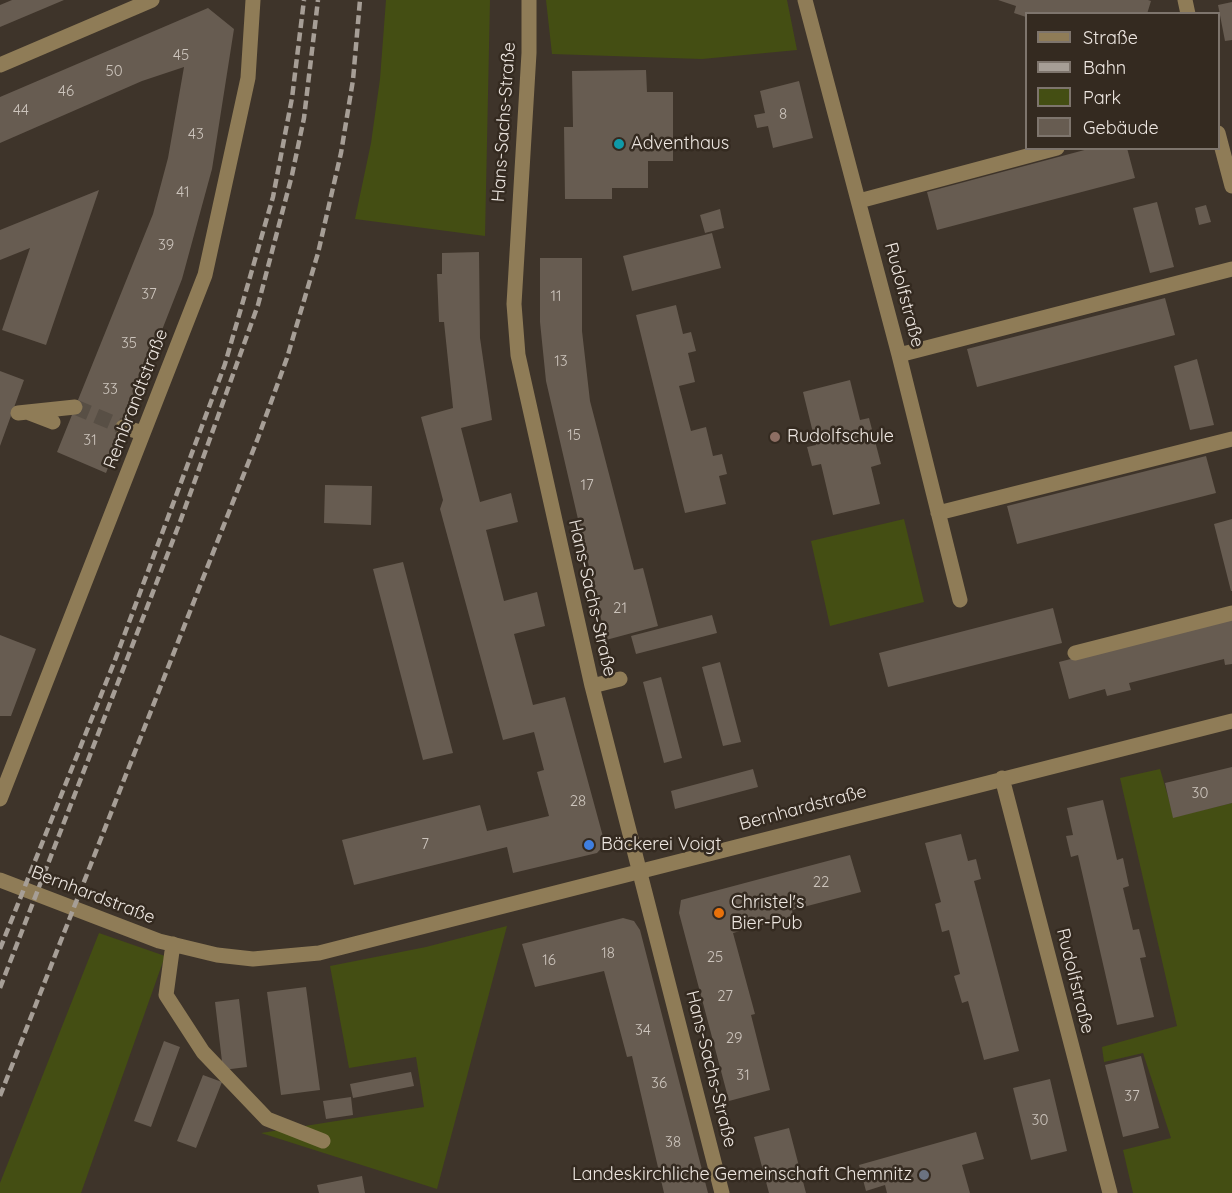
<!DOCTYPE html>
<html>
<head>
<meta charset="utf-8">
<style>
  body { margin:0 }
  #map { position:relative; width:1232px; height:1193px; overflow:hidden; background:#3e342a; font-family:Quicksand,sans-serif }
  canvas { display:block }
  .legend { position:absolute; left:1025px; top:12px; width:195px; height:138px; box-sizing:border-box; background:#342a20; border:2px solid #7e756d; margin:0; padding:8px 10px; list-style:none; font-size:18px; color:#ede6e0 }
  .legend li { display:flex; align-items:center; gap:12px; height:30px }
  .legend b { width:30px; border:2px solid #7e756d }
</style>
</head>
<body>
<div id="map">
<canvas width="1232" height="1193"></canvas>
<ul class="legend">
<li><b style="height:8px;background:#8f7c57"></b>Straße</li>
<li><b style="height:8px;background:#a69e96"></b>Bahn</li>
<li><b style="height:16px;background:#444e13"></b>Park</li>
<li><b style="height:16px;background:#675c51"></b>Gebäude</li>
</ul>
</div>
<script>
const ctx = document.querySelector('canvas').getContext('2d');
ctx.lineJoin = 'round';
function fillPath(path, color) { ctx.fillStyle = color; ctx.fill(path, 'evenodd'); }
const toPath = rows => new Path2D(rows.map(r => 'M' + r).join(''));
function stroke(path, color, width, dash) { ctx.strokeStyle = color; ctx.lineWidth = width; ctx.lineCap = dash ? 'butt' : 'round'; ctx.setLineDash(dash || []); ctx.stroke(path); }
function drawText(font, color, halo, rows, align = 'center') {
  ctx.font = font + ' Quicksand,sans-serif'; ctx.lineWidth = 5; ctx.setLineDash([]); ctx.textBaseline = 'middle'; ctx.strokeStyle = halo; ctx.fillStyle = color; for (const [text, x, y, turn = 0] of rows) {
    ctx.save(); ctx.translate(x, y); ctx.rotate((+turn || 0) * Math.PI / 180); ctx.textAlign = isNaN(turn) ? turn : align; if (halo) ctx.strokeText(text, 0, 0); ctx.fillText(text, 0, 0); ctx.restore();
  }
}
fillPath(toPath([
  [386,0,490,0,485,236,355,219,371,143,380,79],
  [546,0,787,0,797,50,702,59,552,54],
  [904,519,924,602,830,626,811,541],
  [1160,769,1174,817,1232,803,1232,1193,1133,1193,1123,1150,1171,1138,1143,1053,1104,1062,1102,1047,1177,1026,1120,778],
  [507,926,437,1189,261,1133,424,1107,416,1057,349,1068,330,966,426,947],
  [99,933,165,956,81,1193,0,1193,0,1183]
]), '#444e13');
fillPath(toPath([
  [12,0,64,0,0,27,0,5],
  [998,0,1148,0,1151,1,1147,14,1026,14,1026,17,1014,13,1016,6],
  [1232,2,1232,40,1225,41,1218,5],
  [208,8,234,29,212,169,182,279,106,473,57,452,153,214,168,158,184,67,142,81,0,143,0,97],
  [646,70,647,92,673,92,673,161,648,161,648,188,612,188,612,199,565,199,564,127,573,127,572,71],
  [799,81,813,138,773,148,768,126,757,128,754,115,765,113,760,91],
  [1092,148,1127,148,1135,178,937,230,927,192],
  [99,190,46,345,2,330,30,248,0,260,0,230],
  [1157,202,1174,267,1150,273,1133,208],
  [1206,205,1211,222,1199,225,1195,208],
  [720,209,724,228,705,233,700,215],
  [712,233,721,268,632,291,623,256],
  [479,252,480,338,492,420,461,428,480,502,511,493,518,522,486,530,504,601,537,592,545,626,514,634,533,705,565,697,605,844,597,853,513,873,507,847,354,885,342,840,480,805,487,831,549,816,537,772,544,770,534,732,503,740,440,509,443,500,421,417,453,408,444,322,439,322,437,274,442,274,442,253],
  [540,258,582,258,582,331,590,401,634,570,643,568,658,626,606,640,546,381,540,322],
  [1165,298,1175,335,977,387,967,349],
  [676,305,683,334,691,332,696,351,688,353,695,382,679,386,691,431,706,427,713,456,722,454,727,474,719,476,726,504,685,513,636,315],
  [1197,359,1214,425,1190,430,1174,366],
  [0,371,24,380,0,446],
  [850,380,860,420,869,418,881,464,871,467,880,504,833,515,821,464,812,466,807,447,816,445,803,392],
  [1206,456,1216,493,1017,544,1007,506],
  [325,485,372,486,371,525,324,523],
  [1232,519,1232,591,1231,591,1214,524],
  [403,562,453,753,423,760,373,569],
  [1053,608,1062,643,888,687,879,653],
  [712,615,717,633,636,654,631,636],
  [1232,618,1232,664,1225,665,1224,659,1129,683,1131,690,1107,696,1105,689,1069,699,1059,662],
  [0,635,36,649,11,716,0,716],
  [720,662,741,742,723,746,702,667],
  [661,677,682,758,664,763,643,682],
  [1232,767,1232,803,1173,818,1165,783],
  [753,769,758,787,675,809,671,791],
  [1103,800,1117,860,1123,858,1129,886,1123,888,1133,930,1139,929,1146,957,1140,958,1154,1017,1117,1025,1078,855,1071,857,1066,836,1073,835,1067,808],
  [961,834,968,861,976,859,981,879,974,881,1019,1051,984,1060,968,1001,962,1003,954,976,960,974,949,930,942,932,935,904,941,902,925,843],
  [850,855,861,892,792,910,793,916,733,933,755,1014,751,1015,770,1090,729,1101,679,913,681,900],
  [623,918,634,921,640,930,708,1193,664,1193,632,1056,627,1057,604,971,535,987,522,944],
  [306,987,320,1090,281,1095,267,992],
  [239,999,247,1067,223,1070,215,1002],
  [164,1041,180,1047,151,1127,134,1121],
  [1141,1056,1159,1128,1123,1137,1105,1065],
  [411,1072,414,1086,353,1098,350,1084],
  [203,1075,222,1082,196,1148,177,1141],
  [1050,1079,1067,1151,1031,1160,1013,1088],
  [351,1097,353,1115,326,1119,323,1101],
  [789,1128,806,1193,769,1193,754,1137],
  [976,1132,984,1159,962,1165,970,1193,887,1193,885,1185,866,1191,859,1165],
  [362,1176,365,1193,319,1193,317,1185]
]), '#675c51');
stroke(toPath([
  [75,407,123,427]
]), '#584f45', 15, [15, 8]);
stroke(toPath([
  [529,0,529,53,514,304,518,355,592,686,722,1193],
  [805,0,899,355,960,600],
  [1185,0,1188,14],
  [0,65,152,0],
  [1218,133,1232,186],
  [859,201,1057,148],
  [899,355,1232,269],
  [27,412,53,422],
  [18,413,75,407],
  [123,427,143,433],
  [938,513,1232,439],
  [1075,653,1232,613],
  [592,686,620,679],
  [1002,778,1110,1193],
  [0,799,205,275,248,78,253,0],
  [0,880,159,941,217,955,253,959,319,953,1232,721],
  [173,944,166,995,203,1052,267,1119,323,1141]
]), '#8f7c57', 15);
stroke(toPath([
  [0,949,115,660,225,364,273,197,292,98,304,0],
  [0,988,180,522,258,305,292,175,304,118,318,0],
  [0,1096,258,438,287,358,318,253,341,153,353,80,360,0]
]), '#a69e96', 4.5, [9, 4.5]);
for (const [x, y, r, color] of [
  [619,144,6,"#0f9aa8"],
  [775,437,6,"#8d6e63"],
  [589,845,6,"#3f7fe0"],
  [719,913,6,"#e8710a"],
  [924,1175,6,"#6b7280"]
]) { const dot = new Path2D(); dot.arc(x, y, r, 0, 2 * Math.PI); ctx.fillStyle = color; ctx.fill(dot); stroke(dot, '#342a20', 2); }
drawText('15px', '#ccc4bc', null, [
  ["45",181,55],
  ["50",114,71],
  ["46",66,91],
  ["44",21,110],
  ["8",783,114],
  ["43",196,134],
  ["41",183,192],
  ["39",166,245],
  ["37",149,294],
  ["11",556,296],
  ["35",129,343],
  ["13",561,361],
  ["33",110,389],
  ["15",574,435],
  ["31",90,440],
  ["17",587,485],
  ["21",620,608],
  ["30",1200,793],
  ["28",578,801],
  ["7",425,844],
  ["22",821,882],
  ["18",608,953],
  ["25",715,957],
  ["16",549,960],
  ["27",725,996],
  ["34",643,1030],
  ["29",734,1038],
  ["31",743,1075],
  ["36",659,1083],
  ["37",1132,1096],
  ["30",1040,1120],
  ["38",673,1142]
]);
drawText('18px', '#ede6e0', '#342a20', [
  ["Hans-Sachs-Straße",504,122,-86],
  ["Rudolfstraße",904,295,75],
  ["Rembrandtstraße",136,399,-69],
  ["Hans-Sachs-Straße",592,598,77],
  ["Bernhardstraße",803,808,-15],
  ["Bernhardstraße",93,895,21],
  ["Rudolfstraße",1075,981,76],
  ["Hans-Sachs-Straße",711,1069,76]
]);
drawText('18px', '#ede6e0', '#342a20', [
  ["Adventhaus",631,144],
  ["Rudolfschule",787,437],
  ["Bäckerei Voigt",601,845],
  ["Christel's",731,903],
  ["Bier-Pub",731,924],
  ["Landeskirchliche Gemeinschaft Chemnitz",912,1175,"right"]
], 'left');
</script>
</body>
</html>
